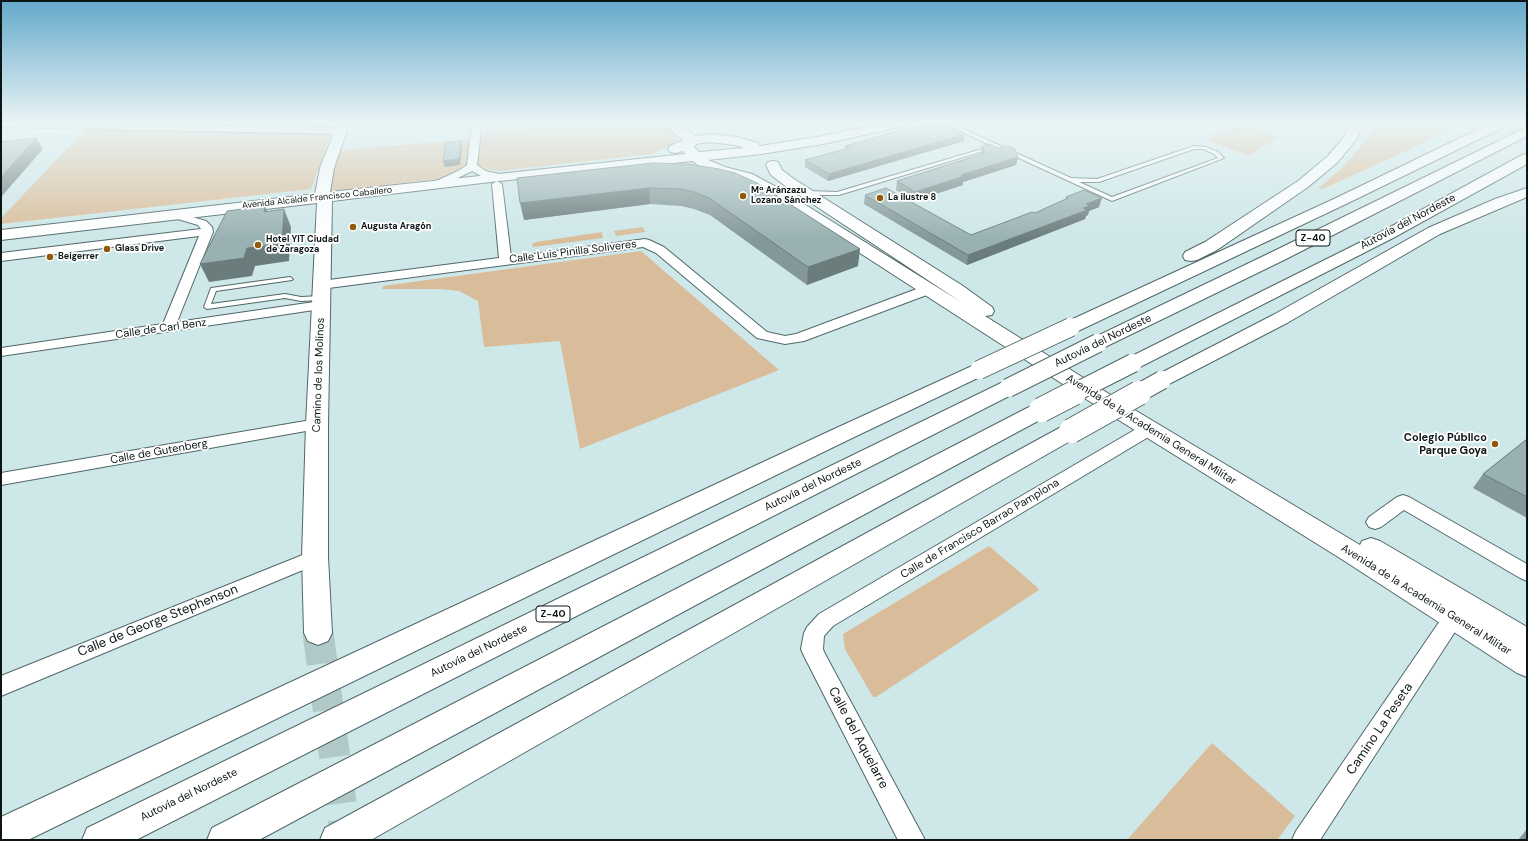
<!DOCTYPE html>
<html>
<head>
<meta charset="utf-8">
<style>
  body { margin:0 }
  #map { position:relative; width:1528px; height:841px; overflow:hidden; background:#cee7e8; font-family:"DM Sans",sans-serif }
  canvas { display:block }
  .frame { position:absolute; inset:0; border:2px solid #0d1616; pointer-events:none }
</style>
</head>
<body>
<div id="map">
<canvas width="1528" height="841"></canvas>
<div class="frame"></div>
</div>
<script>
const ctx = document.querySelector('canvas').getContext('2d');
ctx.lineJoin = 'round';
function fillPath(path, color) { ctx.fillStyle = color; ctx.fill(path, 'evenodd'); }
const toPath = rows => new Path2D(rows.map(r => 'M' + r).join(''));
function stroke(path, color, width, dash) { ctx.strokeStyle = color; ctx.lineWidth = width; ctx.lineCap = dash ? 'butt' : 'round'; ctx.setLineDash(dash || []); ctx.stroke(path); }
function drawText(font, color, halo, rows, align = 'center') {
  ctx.font = font + ' "DM Sans",sans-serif'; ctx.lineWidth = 3.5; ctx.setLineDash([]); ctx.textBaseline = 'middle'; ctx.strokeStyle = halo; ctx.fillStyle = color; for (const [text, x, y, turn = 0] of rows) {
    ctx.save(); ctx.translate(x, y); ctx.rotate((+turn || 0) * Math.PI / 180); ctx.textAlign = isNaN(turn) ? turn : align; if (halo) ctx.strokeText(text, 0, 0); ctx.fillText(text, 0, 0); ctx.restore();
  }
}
fillPath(toPath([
  [129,122,328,122,326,127],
  [631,122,660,122,677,135,677,141,671,146,651,154,499,171,487,169,480,165,460,168,455,177,322,192,333,151,482,138,485,131,595,124,601,128],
  [1374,122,1462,122,1467,123,1323,189,1319,188,1341,169,1359,148,1368,137],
  [1243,124,1279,137,1249,156,1203,139],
  [86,129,331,134,311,189,1,224,2,217],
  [643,227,645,232,616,236,614,231],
  [602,232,603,238,533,247,532,244,536,242],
  [641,251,779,370,580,449,560,341,484,347,478,301,459,291,440,289,382,289,383,286],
  [989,546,1037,587,1039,590,876,697,873,697,845,649,843,634],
  [1212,743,1295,816,1277,840,1127,840]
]), '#d9bd9b');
stroke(toPath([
  [318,633,346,840]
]), '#b1c8c8', 31, [31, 16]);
stroke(toPath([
  [1468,122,1527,136]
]), '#b1c8c8', 14, [14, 8]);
const lane = toPath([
  [942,122,948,122,1071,178,1097,179,1194,146,1206,147,1218,152,1224,158,1112,201,993,146,993,148,839,195,808,195,805,193,808,191,837,192,992,146,942,122],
  [1194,149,1203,149,1214,154,1218,158,1112,197,1079,182,1099,182,1194,149],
  [290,277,293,279,292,280,216,291,211,304,285,294,301,297,321,296,324,298,321,300,301,301,285,298,207,309,204,307,211,288,290,277]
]);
const street = toPath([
  [1,122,341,128,346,131,341,134,1,127,1,122],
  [472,122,482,122,477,165,486,171,503,175,504,177,499,180,483,177,472,171,440,187,432,187,431,185,432,183,458,171,467,165,472,122],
  [834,122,846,122,852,126,847,129,834,122],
  [497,181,502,184,511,257,645,239,649,240,664,247,767,332,785,336,796,334,922,287,927,286,932,287,934,290,932,293,804,341,785,344,757,338,656,253,643,247,321,289,316,288,315,285,316,282,321,281,499,258,492,184,497,181],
  [175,212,206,221,212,227,213,232,177,322,321,301,326,302,328,305,326,308,321,309,1,356,1,348,163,324,199,236,1,261,1,253,201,229,198,225,171,217,169,215,171,213,175,212],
  [317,419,323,420,325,424,323,428,1,485,1,473,317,419],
  [1149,424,1155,425,1157,429,1155,433,833,626,824,636,823,649,824,652,925,840,898,840,804,656,801,649,804,633,807,627,819,614,1143,425,1149,424],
  [1403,495,1409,497,1527,564,1527,581,1520,578,1404,510,1381,527,1375,529,1369,527,1366,522,1369,517,1397,497,1403,495],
  [315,550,322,552,325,557,322,562,1,696,1,676,315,550],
  [1453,610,1460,612,1463,618,1460,624,1320,840,1292,840,1296,831,1446,612,1453,610]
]);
const secondary = toPath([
  [338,122,350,122,334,168,330,192,685,154,683,151,675,153,670,152,668,149,670,146,683,140,660,122,675,122,696,136,710,134,737,137,758,143,760,146,823,136,886,122,909,122,908,125,823,144,761,154,708,160,725,167,752,174,780,189,961,302,784,185,771,175,766,165,768,162,773,161,778,162,782,170,794,179,963,286,992,307,994,311,992,315,985,316,1133,409,1360,545,1362,541,1371,538,1380,541,1527,627,1527,677,1517,673,1343,560,1117,419,770,195,742,180,715,173,700,167,693,161,499,181,332,201,328,424,328,557,332,633,328,641,318,645,308,641,304,633,302,557,306,424,317,203,1,240,1,230,315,194,320,168,338,122],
  [710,142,735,145,744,148,699,152,694,147,696,144,710,142]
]);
const highway = toPath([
  [1350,122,1362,122,1358,137,1338,162,1308,187,1217,250,1197,260,1191,261,1185,260,1183,256,1185,252,1205,242,1298,181,1328,156,1345,136,1350,122],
  [1493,122,1509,122,1508,125,1346,204,1078,331,1071,333,1064,331,1061,327,1064,323,1336,198,1493,122],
  [1527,127,1527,136,1284,260,1105,347,1098,349,1091,347,1088,343,1091,339,1272,252,1527,127],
  [1527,154,1527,164,1393,238,1140,367,1133,369,1126,367,1123,363,1126,359,1381,232,1522,155,1527,154],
  [1527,188,1527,197,1440,234,1287,323,1169,384,1162,386,1155,384,1152,380,1155,376,1273,315,1428,228,1495,199,1527,188],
  [979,364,986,366,989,370,986,374,848,440,28,840,1,840,1,817,832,430,972,366,979,364],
  [1008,382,1015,383,1019,388,1015,393,136,840,82,840,87,828,1001,383,1008,382],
  [1041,403,1049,405,1052,410,1049,415,259,840,207,840,212,828,1033,405,1041,403],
  [1071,424,1079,426,1082,431,1079,436,371,840,320,840,325,828,1063,426,1071,424]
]);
stroke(lane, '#516768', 2);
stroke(street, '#516768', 2);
stroke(secondary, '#516768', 2);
stroke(highway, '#516768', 2);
fillPath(lane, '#fff');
fillPath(street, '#fff');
fillPath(secondary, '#fff');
fillPath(highway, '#fff');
const highwayBridgeFar1 = toPath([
  [979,370,1071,327],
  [1008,388,1098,343],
  [1072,394,1133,363],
  [1137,394,1162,380]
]);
const highwayBridge = toPath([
  [1041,410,1074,393],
  [1071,431,1139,393]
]);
stroke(highwayBridgeFar1, '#516768', 20, []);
stroke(highwayBridge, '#516768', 26, []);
stroke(highwayBridgeFar1, '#fff', 18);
stroke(highwayBridge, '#fff', 24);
fillPath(toPath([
  [886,134,964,141,828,181,805,167,805,160,845,149,845,146,886,135],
  [982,146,1018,157,1016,165,963,182,963,185,914,201,896,190,897,181,981,154],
  [653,163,858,266,807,285,710,215,694,209,681,206,650,204,524,220],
  [865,195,971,235,1035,213,1066,199,1066,197,1099,207,1089,211,1088,215,1086,216,1085,219,967,265,864,204],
  [1527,439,1527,518,1473,488,1483,474],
  [1527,829,1527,840,1518,840]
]), '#849899');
fillPath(toPath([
  [965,134,964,141,828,181,829,174],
  [36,138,43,149,1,197,1,177],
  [461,141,462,147,460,165,445,167,443,161],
  [1018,157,1016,165,963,182,963,185,914,201,915,192,961,175],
  [649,188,650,204,524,220,520,203],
  [1102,198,1099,207,1089,211,1088,215,1086,216,1085,219,967,265,968,255,1086,204],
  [265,206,272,223,264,212],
  [284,209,291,227,289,261,255,266,252,276,209,282,200,264,247,248],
  [860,249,858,266,807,285,808,267]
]), '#6b7c7d');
const building = toPath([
  [935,122,938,122,965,134,829,174,805,160,849,148,845,146,888,134,886,134,935,122],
  [36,138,1,177,1,142,36,138],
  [461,141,459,159,443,161,446,143,461,141],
  [989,144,999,148,1007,146,1015,149,1018,157,961,175,964,176,915,192,897,181,985,153,982,146,989,144],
  [653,163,688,164,719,169,735,173,757,183,860,249,808,267,709,198,694,192,680,189,649,188,520,203,517,178,653,163],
  [886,188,971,235,1032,212,1035,213,1068,198,1066,197,1084,190,1102,198,1086,204,1090,206,1083,208,1087,210,968,255,865,195,886,188],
  [265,206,264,212,284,209,282,244,247,248,244,258,200,264,227,211,265,206],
  [1527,439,1527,497,1483,474,1527,439],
  [1527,836,1527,840,1524,840,1527,836]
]);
fillPath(building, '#99b1b2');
stroke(building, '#6b7c7d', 1);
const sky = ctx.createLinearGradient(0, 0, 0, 240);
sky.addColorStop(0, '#63a9ca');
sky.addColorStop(0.51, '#e9f4f5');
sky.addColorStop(1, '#e9f4f500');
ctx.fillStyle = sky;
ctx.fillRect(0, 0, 1528, 240);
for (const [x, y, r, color] of [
  [743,196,4,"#8e5b09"],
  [880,198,4,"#8e5b09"],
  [353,227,4,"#8e5b09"],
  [258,245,4,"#8e5b09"],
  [107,249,4,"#8e5b09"],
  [50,257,4,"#8e5b09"],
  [1495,444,4,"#8e5b09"]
]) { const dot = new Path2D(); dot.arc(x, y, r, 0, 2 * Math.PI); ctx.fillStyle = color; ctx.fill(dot); stroke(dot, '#fff', 1.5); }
drawText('bold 9px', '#0d1616', '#fff', [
  ["Mª Aránzazu",751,191],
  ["Lozano Sánchez",751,201],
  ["La ilustre 8",888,198],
  ["Augusta Aragón",361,227],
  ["Hotel YIT Ciudad",266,240],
  ["de Zaragoza",266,250],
  ["Glass Drive",115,249],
  ["Beigerrer",58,257]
], 'left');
drawText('9px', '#0d1616', '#fff', [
  ["Avenida Alcalde Francisco Caballero",317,198,-6]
]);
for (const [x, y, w] of [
  [1313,238,34],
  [553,614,34]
]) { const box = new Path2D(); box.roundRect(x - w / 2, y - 8, w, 16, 3); ctx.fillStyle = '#fff'; ctx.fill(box); stroke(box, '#0d1616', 1); }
drawText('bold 10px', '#0d1616', null, [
  ["Z-40",1313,238],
  ["Z-40",553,614]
]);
drawText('11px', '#0d1616', '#fff', [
  ["Autovía del Nordeste",1408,222,-28],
  ["Calle Luis Pinilla Soliveres",573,252,-7],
  ["Calle de Carl Benz",161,329,-8],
  ["Autovía del Nordeste",1103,341,-26],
  ["Camino de los Molinos",319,375,-88],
  ["Avenida de la Academia General Militar",1151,430,32],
  ["Calle de Gutenberg",159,452,-10],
  ["Autovía del Nordeste",813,485,-26],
  ["Calle de Francisco Barrao Pamplona",980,529,-31],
  ["Avenida de la Academia General Militar",1426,600,32],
  ["Autovía del Nordeste",479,651,-26],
  ["Autovía del Nordeste",189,795,-26]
]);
drawText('bold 11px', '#0d1616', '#fff', [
  ["Colegio Público",1487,438],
  ["Parque Goya",1487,451]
], 'right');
drawText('13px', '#0d1616', '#fff', [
  ["Calle de George Stephenson",158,621,-22],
  ["Camino La Peseta",1380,729,-56],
  ["Calle del Aquelarre",858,738,62]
]);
</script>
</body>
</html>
